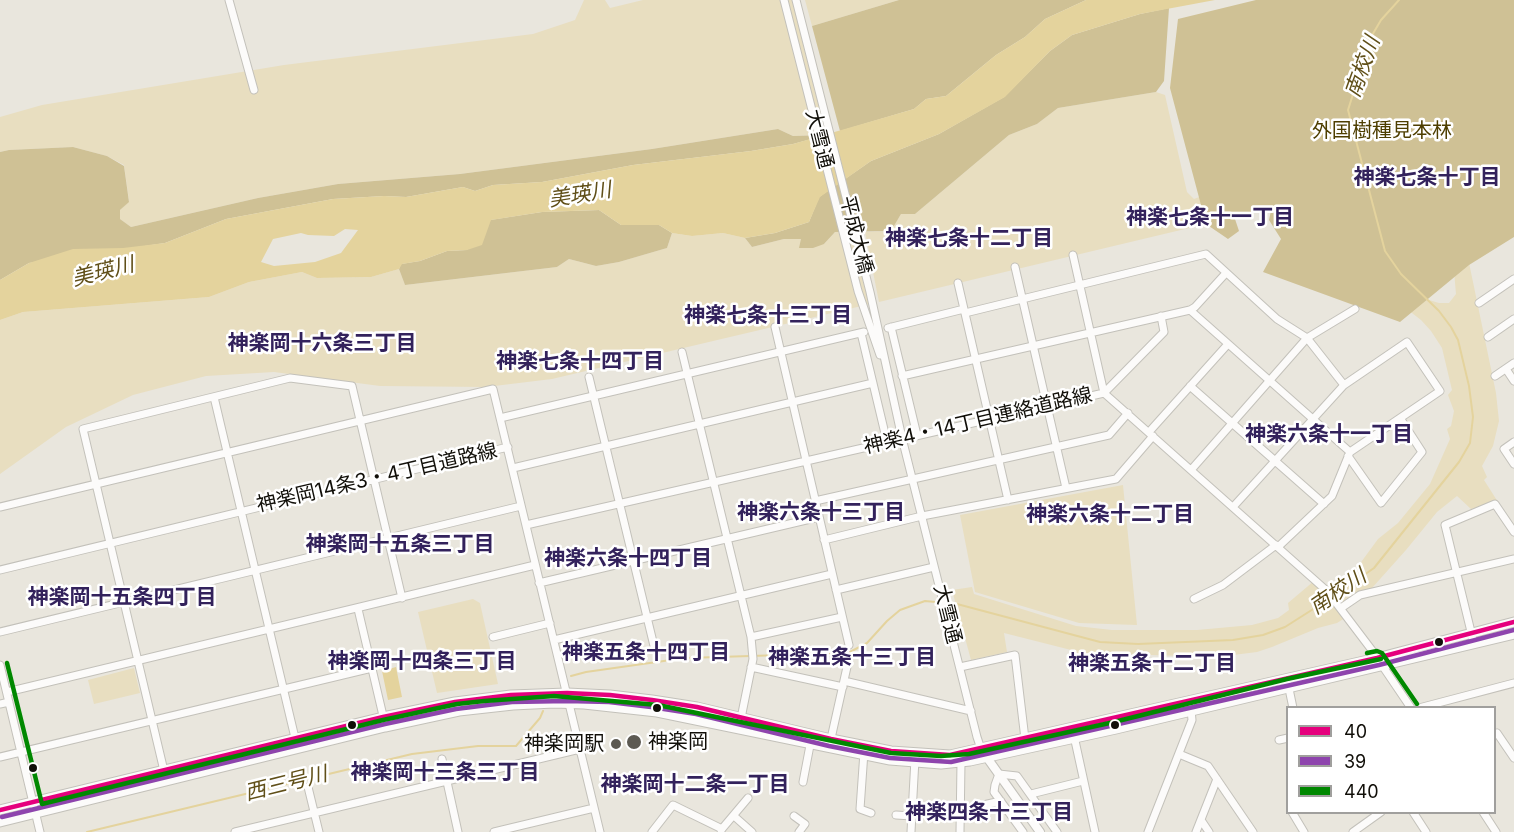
<!DOCTYPE html>
<html>
<head>
<meta charset="utf-8">
<style>
  body { margin:0 }
  #map { position:relative; width:1514px; height:832px; overflow:hidden; background:#e9e6dd; font-family:Inter,sans-serif }
  canvas { display:block }
  .legend { position:absolute; left:1286px; top:706px; width:210px; height:108px; box-sizing:border-box; background:#fff; border:2px solid #a09f9d; margin:0; padding:8px 10px; list-style:none; font-size:18px; color:#110f09 }
  .legend li { display:flex; align-items:center; gap:12px; height:30px }
  .legend b { width:30px; border:2px solid #a09f9d }
</style>
</head>
<body>
<div id="map">
<canvas width="1514" height="832"></canvas>
<ul class="legend">
<li><b style="height:8px;background:#e5007d"></b>40</li>
<li><b style="height:8px;background:#8e44ad"></b>39</li>
<li><b style="height:8px;background:#080"></b>440</li>
</ul>
</div>
<script>
const ctx = document.querySelector('canvas').getContext('2d');
ctx.lineJoin = 'round';
function fillPath(path, color) { ctx.fillStyle = color; ctx.fill(path, 'evenodd'); }
const toPath = rows => new Path2D(rows.map(r => 'M' + r).join(''));
function stroke(path, color, width, dash) { ctx.strokeStyle = color; ctx.lineWidth = width; ctx.lineCap = dash ? 'butt' : 'round'; ctx.setLineDash(dash || []); ctx.stroke(path); }
function drawText(font, color, halo, rows, align = 'center') {
  ctx.font = font + ' Inter,"Noto Sans JP",sans-serif'; ctx.lineWidth = 5; ctx.setLineDash([]); ctx.textBaseline = 'middle'; ctx.strokeStyle = halo; ctx.fillStyle = color; for (const [text, x, y, turn = 0] of rows) {
    ctx.save(); ctx.translate(x, y); ctx.rotate((+turn || 0) * Math.PI / 180); ctx.textAlign = isNaN(turn) ? turn : align; if (halo) ctx.strokeText(text, 0, 0); ctx.fillText(text, 0, 0); ctx.restore();
  }
}
fillPath(toPath([
  [584,0,605,0,610,8,643,0,792,0,826,135,793,136,778,129,652,149,460,174,338,184,258,198,131,227,120,219,120,210,129,201,124,165,107,156,73,147,9,150,0,152,0,117,42,105,284,65,533,34,575,20],
  [805,0,899,0,812,26],
  [1514,38,1514,64,1505,65,1501,64,1495,66,1456,108,1445,147,1496,393,1499,421,1493,446,1482,466,1487,477,1484,480,1498,502,1471,509,1457,496,1437,512,1406,550,1372,588,1361,592,1343,603,1327,587,1356,569,1378,539,1398,523,1430,484,1450,439,1447,429,1451,426,1454,411,1448,395,1452,390,1442,348,1431,331,1421,320,1399,303,1383,299,1375,284,1354,229,1353,215,1347,202,1349,194,1341,187,1336,176,1317,172,1304,185,1244,206,1206,224,879,302,865,232,891,231,901,214,915,214,1009,135,1037,124,1058,108,1156,92,1165,95,1187,192,1194,199,1235,183,1303,126,1330,125,1340,128,1347,134,1353,146,1379,252,1389,271,1403,285,1419,297,1439,303,1449,303,1456,294,1454,271,1438,197,1424,148,1429,123,1439,101,1457,74,1483,51,1501,41],
  [835,232,852,232,870,304,552,379,486,387,380,386,274,372,206,376,133,395,66,427,0,474,0,320,23,312,209,297,249,282,302,272,317,278,371,277,399,269,405,285,557,267,569,259,596,266,619,262,667,248,672,233,692,236,723,233,745,238,752,247,784,239,801,239,824,244],
  [1123,485,1137,625,1079,623,975,592,960,515],
  [1314,581,1345,618,1337,623,1318,628,1272,647,1257,652,1217,657,1117,654,1102,658,1077,661,1075,651,1004,633,1007,652,971,660,952,590,972,587,974,594,1076,626,1112,630,1197,630,1252,625,1278,618,1289,610,1288,603],
  [473,599,480,603,498,684,437,693,418,612],
  [134,668,140,693,94,704,88,680]
]), '#e8dec0');
fillPath(toPath([
  [899,0,1086,0,1045,19,1025,37,996,55,946,96,926,99,914,109,840,131,812,26],
  [1256,0,1514,0,1514,237,1469,265,1400,322,1263,272,1281,239,1269,220,1272,206,1235,219,1239,231,1228,239,1206,224,1170,88,1178,19],
  [1169,8,1164,81,1156,92,1058,108,1037,124,1009,135,915,214,901,214,891,231,835,232,824,244,813,248,799,248,801,239,784,239,752,247,745,238,775,233,809,222,819,197,871,161,939,134,1004,97,1050,51,1072,35,1140,14],
  [778,129,793,136,826,135,793,144,751,151,633,165,542,182,493,185,475,191,463,187,406,197,384,196,333,199,226,219,165,243,29,263,0,280,0,152,9,150,73,147,107,156,124,166,129,202,120,210,120,219,131,227,258,198,338,184,460,174,652,149],
  [599,210,621,225,659,225,672,233,667,248,619,262,596,266,569,259,557,267,405,285,399,269,401,264,420,261,447,251,467,250,490,220,542,212]
]), '#cfc195');
fillPath(toPath([
  [1086,0,1215,0,1140,14,1072,35,1050,51,1005,97,939,134,871,161,820,197,809,222,775,233,745,238,723,233,692,236,672,233,659,225,621,225,599,210,542,212,491,220,482,245,467,250,447,251,420,261,402,264,399,269,371,277,317,278,302,272,249,282,209,297,23,312,0,320,0,280,29,263,73,249,123,248,165,243,226,219,333,199,384,196,406,197,463,187,475,191,493,185,542,182,633,165,751,151,793,144,914,109,926,99,946,96,996,55,1025,37,1045,19],
  [345,229,358,230,341,253,315,262,274,266,261,262,273,239,301,233,308,235,334,236],
  [396,667,402,697,388,700,382,671]
]), '#e4d39d');
stroke(toPath([
  [1334,596,1374,568,1459,462,1470,443,1473,417,1469,386,1458,340,1451,327,1439,311,1401,274,1385,251,1348,110,1371,37,1381,20,1399,0],
  [571,676,586,672,685,658,848,653,867,643,887,621,900,610,925,601,957,604,1100,642,1138,644,1233,640,1263,635,1285,627,1329,599],
  [87,832,412,754,478,746,516,746,540,718,543,711]
]), '#e4d39d', 2);
const minor = toPath([
  [229,0,254,90],
  [784,0,858,291,880,355],
  [796,0,870,292,902,438,977,737,981,749],
  [1073,255,1104,393],
  [1015,267,1066,488],
  [958,283,1008,500],
  [1479,303,1514,279],
  [1190,310,1350,452],
  [965,313,1206,254,1277,319,1307,338,1344,385],
  [775,327,849,645],
  [891,327,917,435],
  [888,328,964,309],
  [861,333,887,442],
  [1488,337,1514,319],
  [682,352,751,637,753,659,739,728],
  [1506,369,1514,381],
  [902,376,1190,310,1195,307,1226,273],
  [1495,376,1514,363],
  [589,377,654,646],
  [1190,386,1324,504],
  [1104,393,1327,591,1371,649,1411,708],
  [1104,393,1164,332,1161,316],
  [214,397,296,742],
  [500,418,864,332],
  [1149,432,1228,344],
  [1514,442,1504,449,1514,464],
  [1348,456,1381,503,1422,452,1400,418],
  [513,468,873,383],
  [1191,470,1307,338,1355,309],
  [815,501,1109,435,1128,413],
  [0,507,493,389,600,832],
  [1233,507,1344,385,1407,342,1440,391,1350,452,1332,496,1278,547],
  [526,525,1104,393],
  [824,540,922,516,1116,479,1153,436],
  [0,570,508,447],
  [539,583,819,517],
  [836,590,934,567],
  [1194,599,1223,585,1276,545],
  [1341,608,1360,595,1514,559],
  [358,609,384,720],
  [0,632,521,506],
  [493,637,550,623],
  [751,637,842,617],
  [554,640,832,574],
  [1474,644,1445,525,1495,504,1514,532],
  [0,665,40,832],
  [751,667,843,687],
  [960,667,1015,655,1025,739],
  [844,681,971,711],
  [1288,684,1293,708],
  [7,692,535,565],
  [0,704,9,702],
  [1419,708,1514,683],
  [1072,727,1095,832],
  [1494,735,1497,733,1514,758],
  [1279,740,1288,738],
  [830,743,849,658],
  [864,752,860,809,871,813],
  [1179,754,1208,766,1253,832],
  [0,757,372,668],
  [442,759,458,832],
  [165,775,83,429,290,378,352,386,402,598],
  [803,782,811,740],
  [308,787,319,832],
  [1031,794,1083,781],
  [961,810,1001,801],
  [1292,812,1304,832],
  [1413,812,1426,832],
  [1483,812,1496,832],
  [896,815,912,816],
  [734,816,752,832],
  [794,816,805,824,799,832],
  [1201,820,1209,832],
  [721,830,748,798],
  [235,832,580,749],
  [494,832,594,808],
  [652,832,673,805,722,829],
  [911,832,915,759],
  [960,832,961,762],
  [1023,832,994,792,995,785,999,774,1017,776,1057,832],
  [1148,832,1192,720,1190,700],
  [1196,832,1217,779],
  [1353,832,1381,812]
]);
const major = toPath([
  [983,752,1040,832]
]);
const highway = toPath([
  [0,810,383,717,455,702,511,695,567,693,610,695,652,700,697,707,831,739,891,751,950,755,1377,658,1514,622],
  [0,822,385,727,459,711,513,705,554,703,584,704,657,712,890,760,941,764,970,761,1116,729,1514,634]
]);
stroke(minor, '#c3c1ba', 9);
stroke(major, '#c3c1ba', 10);
stroke(highway, '#c3c1ba', 11);
stroke(minor, '#fcfbfa', 7);
stroke(major, '#fcfbfa', 8);
stroke(highway, '#fcfbfa', 9);
stroke(toPath([
  [0,810,383,717,455,702,511,695,567,693,610,695,652,700,697,707,831,739,891,751,950,755,1377,658,1514,622]
]), '#e5007d', 4.5);
stroke(toPath([
  [2,817,385,724,456,709,512,702,567,701,609,702,651,707,696,714,829,746,890,758,951,762,1379,665,1514,630]
]), '#8e44ad', 4.5);
stroke(toPath([
  [1367,653,1377,651,1382,653,1417,704],
  [7,663,42,804,383,720,457,704,484,701,554,696,658,705,891,753,941,756,969,754,1114,722,1287,679,1381,659]
]), '#080', 4.5);
for (const [x, y, r, color] of [
  [1439,642,5,"#110f09"],
  [657,708,5,"#110f09"],
  [352,725,5,"#110f09"],
  [1115,725,5,"#110f09"],
  [634,742,8,"#5d5a53"],
  [616,744,6,"#5d5a53"],
  [33,768,5,"#110f09"]
]) { const dot = new Path2D(); dot.arc(x, y, r, 0, 2 * Math.PI); ctx.fillStyle = color; ctx.fill(dot); stroke(dot, '#fff', 2); }
drawText('20px', '#4e3e00', '#fff', [
  ["外国樹種見本林",1382,131]
]);
drawText('20px', '#110f09', '#fff', [
  ["大雪通",819,139,76],
  ["平成大橋",856,235,76],
  ["神楽4・14丁目連絡道路線",978,421,-13],
  ["神楽岡14条3・4丁目道路線",377,478,-13],
  ["大雪通",947,614,76]
]);
drawText('20px', '#110f09', '#fff', [
  ["神楽岡",648,742],
  ["神楽岡駅",604,744,"right"]
], 'left');
drawText('italic 21px', '#604f18', '#fff', [
  ["南校川",1363,67,-70],
  ["美瑛川",580,195,-9],
  ["美瑛川",103,272,-14],
  ["南校川",1338,592,-34],
  ["西三号川",286,784,-14]
]);
drawText('bold 21px', '#33225c', '#fff', [
  ["神楽七条十丁目",1427,178],
  ["神楽七条十一丁目",1210,218],
  ["神楽七条十二丁目",969,239],
  ["神楽七条十三丁目",768,316],
  ["神楽岡十六条三丁目",322,344],
  ["神楽七条十四丁目",580,362],
  ["神楽六条十一丁目",1329,435],
  ["神楽六条十三丁目",821,513],
  ["神楽六条十二丁目",1110,515],
  ["神楽岡十五条三丁目",400,545],
  ["神楽六条十四丁目",628,559],
  ["神楽岡十五条四丁目",122,598],
  ["神楽五条十四丁目",646,653],
  ["神楽五条十三丁目",852,658],
  ["神楽岡十四条三丁目",422,662],
  ["神楽五条十二丁目",1152,664],
  ["神楽岡十三条三丁目",445,773],
  ["神楽岡十二条一丁目",695,785],
  ["神楽四条十三丁目",989,813]
]);
</script>
</body>
</html>
